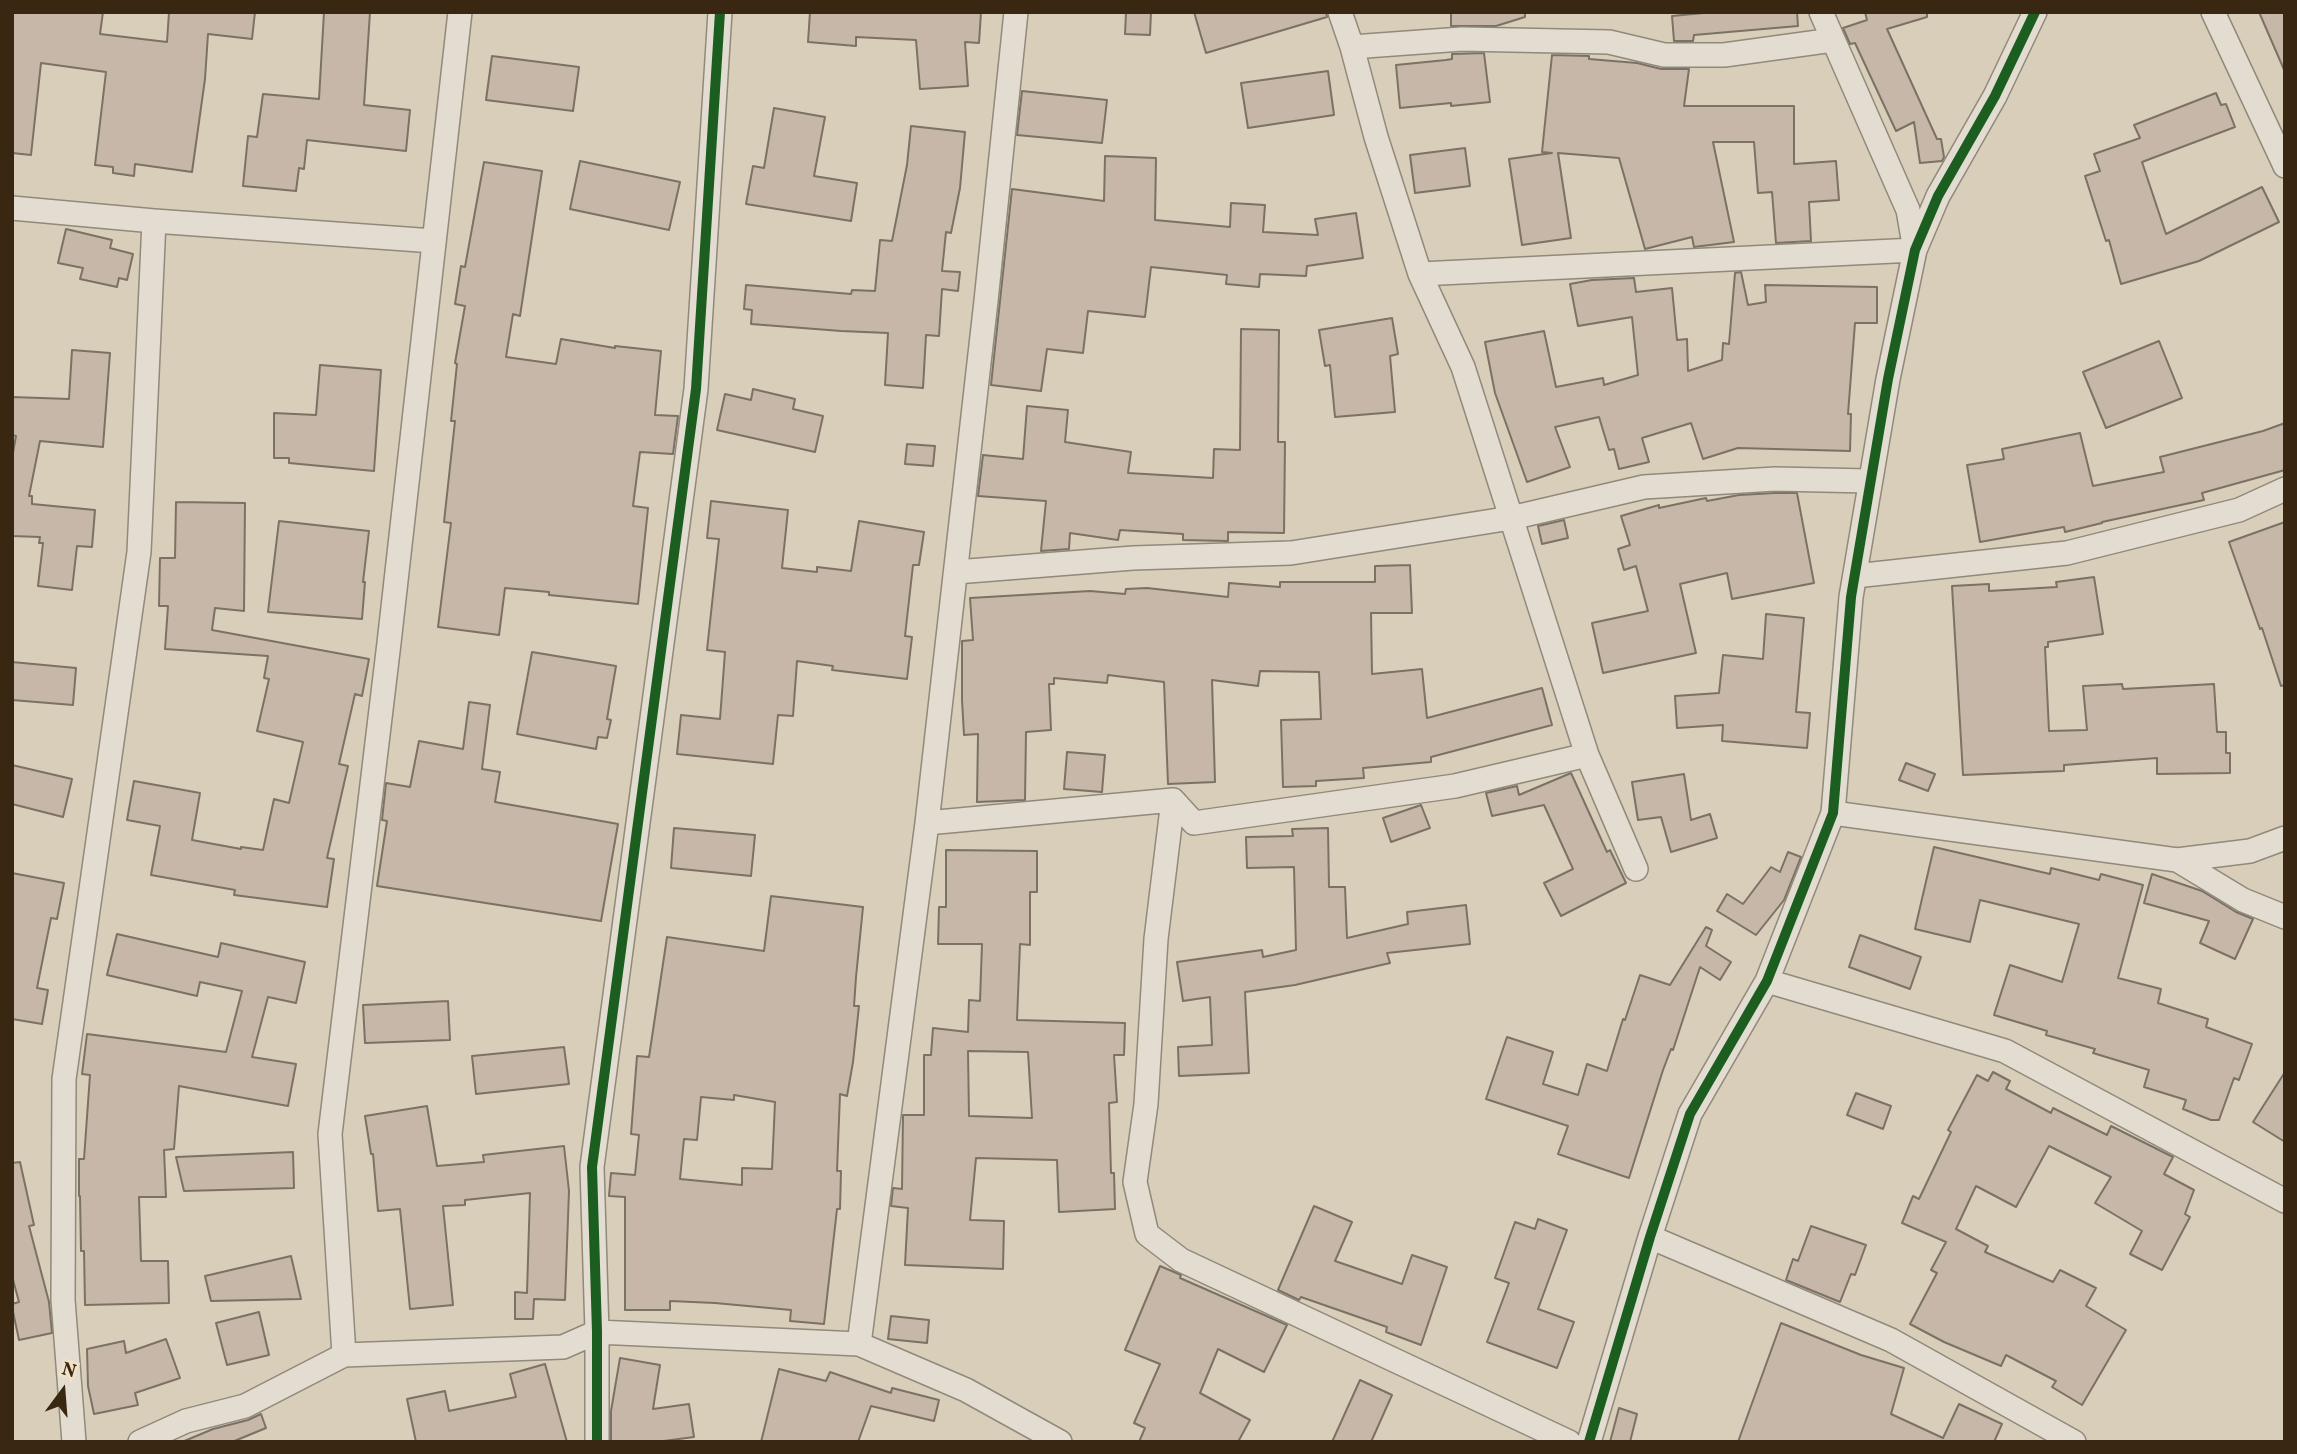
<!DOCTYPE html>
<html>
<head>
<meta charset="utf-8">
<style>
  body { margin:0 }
  #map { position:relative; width:2297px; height:1454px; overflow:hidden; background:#d9ceb9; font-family:Vollkorn,serif }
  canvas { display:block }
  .frame { position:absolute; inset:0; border:14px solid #3a2712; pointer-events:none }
  .north { position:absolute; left:28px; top:1356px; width:70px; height:70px; -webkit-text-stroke:5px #efe2c9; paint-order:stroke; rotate:16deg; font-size:19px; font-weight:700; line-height:28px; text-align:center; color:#3a2712 }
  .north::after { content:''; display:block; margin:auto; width:24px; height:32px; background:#3a2712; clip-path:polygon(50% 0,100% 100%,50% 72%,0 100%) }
</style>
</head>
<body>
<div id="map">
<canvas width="2297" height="1454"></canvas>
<div class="frame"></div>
<div class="north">N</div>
</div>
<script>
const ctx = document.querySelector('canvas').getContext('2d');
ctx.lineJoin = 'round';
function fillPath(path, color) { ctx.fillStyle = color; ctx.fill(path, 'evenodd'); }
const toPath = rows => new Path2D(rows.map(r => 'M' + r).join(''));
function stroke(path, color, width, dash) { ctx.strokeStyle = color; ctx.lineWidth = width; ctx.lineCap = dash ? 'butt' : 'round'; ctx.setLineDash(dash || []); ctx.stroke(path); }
const building = toPath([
  [12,12,103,12,100,34,167,42,169,12,255,12,252,39,208,34,205,79,192,172,135,164,134,176,113,173,113,167,95,165,106,72,41,63,31,155,12,153,12,12],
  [324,12,370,12,364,105,410,110,406,151,307,140,304,169,299,168,296,191,243,186,248,136,257,137,263,94,319,99,324,12],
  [810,12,981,12,979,43,965,42,968,86,920,89,916,40,856,37,856,46,808,42,810,12],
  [1126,12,1151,12,1150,35,1125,34,1126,12],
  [1194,12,1326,12,1327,17,1206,53,1194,12],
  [1451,12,1525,12,1525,17,1496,26,1451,26,1451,12],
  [1714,12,1797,12,1798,26,1694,35,1693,41,1674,41,1672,16,1714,12],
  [1865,12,1927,12,1927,17,1887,29,1937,139,1941,139,1944,157,1942,161,1920,163,1914,122,1896,131,1855,43,1850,44,1843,28,1867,20,1865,12],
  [2259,12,2285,12,2285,72,2259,12],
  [1484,53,1490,102,1451,106,1451,103,1400,108,1396,65,1446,60,1452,59,1452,54,1484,53],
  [1552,55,1589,56,1589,59,1637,63,1661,69,1689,69,1684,106,1794,106,1794,164,1836,161,1839,200,1809,202,1811,241,1776,243,1772,192,1758,193,1754,142,1713,142,1734,242,1694,247,1692,237,1645,249,1619,158,1558,153,1571,238,1522,245,1509,159,1552,153,1542,152,1552,55],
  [492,56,579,67,573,111,486,100,492,56],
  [1328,71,1334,115,1248,128,1241,83,1328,71],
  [1022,91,1107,100,1102,143,1017,135,1022,91],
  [2216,93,2221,105,2226,104,2235,127,2142,162,2166,234,2262,187,2279,222,2199,261,2121,284,2109,240,2106,241,2085,176,2100,171,2094,154,2140,138,2134,125,2216,93],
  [774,108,825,117,814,176,857,183,851,221,746,204,753,166,764,168,774,108],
  [911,126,965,132,960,188,951,233,946,232,942,271,960,272,958,291,942,289,939,336,926,335,923,388,885,385,888,333,841,331,751,324,752,310,744,309,746,285,851,294,852,290,875,291,880,240,892,241,907,165,911,126],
  [1465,148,1470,186,1415,193,1410,155,1465,148],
  [1105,156,1156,158,1155,220,1230,227,1231,203,1265,205,1263,232,1318,235,1315,219,1356,213,1363,258,1307,266,1306,276,1260,274,1259,287,1226,284,1227,275,1151,267,1145,317,1088,311,1083,353,1047,349,1041,391,991,385,1012,189,1104,201,1105,156],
  [580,161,680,182,669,230,570,209,580,161],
  [484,162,542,171,520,316,513,314,506,357,556,364,561,339,615,348,615,346,661,351,655,415,678,416,673,454,640,452,633,506,648,508,638,604,549,595,549,592,505,588,499,635,438,627,451,523,444,522,455,421,451,421,457,364,455,363,465,306,455,304,461,266,465,267,484,162],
  [66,229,112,240,110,248,133,254,127,280,119,278,117,287,80,279,83,268,58,263,66,229],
  [1741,272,1748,305,1766,302,1765,285,1877,287,1877,323,1855,323,1848,414,1851,414,1850,451,1738,448,1703,459,1691,423,1642,438,1649,462,1619,469,1614,449,1609,450,1599,417,1555,427,1570,467,1527,482,1495,393,1485,342,1544,331,1556,387,1603,378,1604,385,1638,375,1632,317,1578,326,1570,284,1592,280,1634,278,1636,292,1672,288,1677,340,1687,339,1688,371,1722,360,1723,343,1729,344,1735,273,1741,272],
  [1392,318,1398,354,1390,356,1395,412,1335,417,1330,365,1325,366,1319,330,1392,318],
  [1241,329,1279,330,1278,442,1285,442,1284,533,1228,532,1228,541,1183,540,1183,534,1120,530,1118,540,1070,533,1069,549,1041,551,1046,501,978,496,983,455,1023,459,1027,406,1068,410,1065,442,1131,452,1128,473,1213,478,1214,449,1240,450,1241,329],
  [2159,341,2182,398,2106,428,2083,372,2159,341],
  [72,350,110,353,103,447,40,441,29,496,32,496,32,504,95,510,92,547,77,546,72,590,38,586,43,543,39,543,40,537,12,536,12,458,16,436,12,435,12,397,69,399,72,350],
  [320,365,381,370,374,471,289,463,289,458,274,458,274,413,316,415,320,365],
  [753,389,795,399,793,409,823,416,815,452,717,430,725,394,751,400,753,389],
  [2285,423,2285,470,2202,493,2204,500,2102,522,2102,523,2065,532,2064,527,1980,542,1967,465,2004,459,2002,449,2080,433,2093,486,2164,472,2160,457,2263,431,2285,423],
  [907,444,935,446,933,466,905,464,907,444],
  [1775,493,1797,493,1814,583,1732,599,1727,573,1680,584,1696,653,1603,673,1592,623,1648,611,1636,566,1624,570,1618,549,1630,545,1621,516,1659,505,1659,508,1706,498,1707,501,1739,495,1775,493],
  [711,501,788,510,782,568,817,572,817,567,851,571,859,521,924,532,919,565,913,565,905,636,912,637,907,679,832,670,833,666,797,661,793,716,778,715,773,764,677,754,681,715,720,719,725,652,707,650,719,539,707,538,711,501],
  [176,502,245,503,244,611,215,608,212,630,369,659,362,696,355,694,339,764,348,766,327,858,334,859,327,907,234,895,235,890,151,875,160,826,127,820,134,781,200,793,192,840,241,849,241,847,263,850,274,799,289,803,303,742,257,731,269,679,264,678,268,656,165,649,168,606,159,606,160,558,175,558,176,502],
  [1564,520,1568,538,1542,544,1538,526,1564,520],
  [279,521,369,531,363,582,365,582,362,619,268,612,279,521],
  [2285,522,2285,685,2281,686,2262,628,2260,629,2229,542,2285,522],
  [1410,565,1412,613,1371,613,1372,674,1422,669,1427,718,1542,688,1552,725,1431,757,1431,762,1363,768,1364,778,1316,781,1316,786,1283,787,1281,720,1321,719,1319,672,1260,671,1258,686,1212,680,1215,782,1168,784,1164,682,1108,675,1107,683,1054,678,1054,684,1049,684,1051,730,1026,732,1025,800,977,802,978,734,964,735,962,700,962,641,973,640,970,598,1090,591,1125,594,1126,589,1147,588,1228,597,1229,583,1280,587,1280,582,1375,582,1375,566,1410,565],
  [2094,577,2103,634,2048,642,2048,647,2045,647,2049,731,2087,730,2083,686,2122,684,2123,689,2214,684,2217,732,2226,732,2226,753,2230,753,2230,773,2157,774,2157,758,2064,765,2064,771,1963,775,1952,586,1989,584,1989,591,2057,587,2056,582,2094,577],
  [1766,614,1804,618,1796,712,1810,713,1807,748,1722,741,1723,725,1677,728,1675,696,1719,693,1723,655,1763,659,1766,614],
  [532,652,616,666,607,719,611,720,607,738,598,737,596,749,517,734,532,652],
  [12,662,76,668,73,705,12,700,12,662],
  [469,702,490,705,482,769,500,772,495,802,618,824,601,921,377,886,387,821,382,820,386,783,410,787,419,741,463,749,469,702],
  [1067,752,1105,755,1102,792,1064,789,1067,752],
  [1906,763,1935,774,1928,791,1899,780,1906,763],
  [12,765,72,779,63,817,12,804,12,765],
  [1571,773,1607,852,1610,850,1626,883,1561,916,1544,883,1573,869,1544,805,1492,816,1486,793,1517,786,1519,795,1571,773],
  [1684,774,1691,820,1710,814,1717,838,1671,852,1661,817,1638,820,1632,782,1684,774],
  [1421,805,1430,828,1391,842,1383,818,1421,805],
  [674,828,755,835,751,876,671,868,674,828],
  [1328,828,1329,887,1345,887,1347,938,1408,924,1407,912,1466,905,1470,944,1387,953,1390,963,1295,985,1245,992,1249,1073,1179,1076,1178,1047,1212,1045,1210,997,1183,1001,1177,962,1262,950,1263,957,1296,950,1294,867,1247,868,1246,837,1293,836,1292,829,1328,828],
  [1934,847,2050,874,2051,868,2099,880,2101,874,2143,885,2118,978,2161,989,2158,1003,2208,1019,2206,1027,2252,1044,2239,1080,2234,1078,2219,1120,2211,1120,2183,1109,2186,1100,2144,1087,2149,1070,2093,1053,2095,1049,2046,1035,2047,1031,1994,1015,2010,965,2062,982,2079,924,1980,900,1970,942,1915,929,1934,847],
  [946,850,1037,851,1037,892,1030,892,1030,945,1020,944,1017,1020,1125,1023,1124,1055,1114,1055,1117,1102,1109,1103,1111,1173,1114,1173,1115,1209,1059,1212,1057,1160,976,1158,970,1220,1004,1221,1003,1269,905,1265,908,1208,891,1206,893,1188,902,1189,903,1115,924,1115,924,1055,931,1055,933,1028,968,1032,969,1000,980,1001,982,944,938,944,939,907,946,907,946,850],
  [968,1051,1028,1052,1032,1118,969,1116,968,1051],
  [1788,852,1801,857,1784,900,1756,935,1717,911,1727,894,1743,904,1771,867,1780,872,1788,852],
  [12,873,64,883,57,919,51,918,37,988,48,990,42,1024,12,1019,12,873],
  [2152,874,2202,891,2236,912,2253,919,2235,959,2200,943,2209,921,2144,903,2152,874],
  [771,896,863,907,856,977,854,1006,859,1006,853,1062,847,1096,840,1094,837,1171,841,1171,840,1209,837,1209,824,1324,790,1321,791,1310,715,1303,670,1301,670,1310,625,1310,625,1197,609,1196,611,1173,635,1175,639,1135,631,1134,637,1056,649,1057,667,937,764,951,771,896],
  [734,1095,775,1102,772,1169,742,1168,742,1185,680,1179,684,1139,697,1140,701,1097,734,1100,734,1095],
  [1706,927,1712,930,1706,946,1731,962,1720,980,1700,967,1673,1050,1671,1049,1663,1070,1629,1178,1558,1154,1568,1126,1486,1099,1507,1037,1553,1052,1543,1084,1578,1095,1587,1064,1607,1071,1623,1019,1625,1020,1640,975,1670,985,1706,927],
  [117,934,218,957,221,943,305,962,296,1003,268,997,252,1057,296,1064,288,1106,179,1086,174,1149,164,1150,166,1197,139,1197,141,1261,168,1261,169,1303,85,1305,84,1251,81,1251,80,1196,79,1196,79,1159,84,1159,90,1075,82,1074,87,1034,226,1052,242,991,200,982,197,996,107,975,117,934],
  [1860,935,1921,957,1910,989,1849,967,1860,935],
  [448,1001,450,1040,365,1043,363,1005,448,1001],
  [564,1047,569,1084,476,1094,472,1056,564,1047],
  [1993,1072,2010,1081,2006,1089,2051,1113,2053,1108,2107,1135,2111,1126,2173,1157,2164,1174,2194,1190,2185,1214,2190,1217,2162,1270,2130,1254,2142,1231,2095,1203,2111,1177,2049,1146,2016,1207,1976,1186,1956,1229,1988,1246,1985,1252,2053,1282,2060,1270,2096,1288,2086,1306,2126,1330,2082,1405,2052,1387,2056,1381,2006,1355,2001,1366,1944,1342,1910,1324,1937,1273,1931,1270,1946,1242,1902,1223,1913,1196,1919,1199,1951,1132,1948,1130,1977,1075,1988,1081,1993,1072],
  [2285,1072,2285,1142,2253,1122,2285,1072],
  [1856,1093,1891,1106,1883,1129,1847,1115,1856,1093],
  [427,1106,437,1166,484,1162,483,1155,564,1146,569,1191,565,1300,534,1299,533,1319,515,1319,515,1292,527,1293,530,1193,465,1200,465,1205,443,1206,453,1305,410,1309,400,1209,378,1211,373,1154,371,1154,365,1116,427,1106],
  [293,1152,294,1188,184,1191,176,1157,293,1152],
  [20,1162,34,1225,29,1226,49,1302,52,1333,19,1340,12,1307,12,1304,19,1302,12,1276,12,1163,20,1162],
  [1314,1206,1352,1222,1335,1261,1402,1284,1412,1255,1447,1267,1421,1345,1386,1332,1387,1327,1301,1297,1299,1300,1278,1290,1314,1206],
  [1538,1219,1567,1230,1538,1309,1574,1322,1557,1368,1487,1342,1509,1283,1495,1278,1515,1222,1535,1229,1538,1219],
  [1811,1226,1866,1245,1855,1275,1851,1274,1840,1302,1786,1280,1793,1259,1798,1261,1811,1226],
  [291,1256,301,1299,211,1301,205,1276,291,1256],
  [1160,1266,1181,1275,1180,1278,1287,1325,1264,1372,1218,1349,1200,1393,1250,1420,1238,1442,1139,1442,1145,1428,1134,1423,1160,1364,1125,1350,1160,1266],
  [259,1312,269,1355,227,1365,216,1323,259,1312],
  [891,1316,929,1320,927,1343,888,1339,891,1316],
  [1781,1323,1861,1355,1904,1368,1891,1414,1943,1438,1959,1404,2002,1424,1994,1442,1738,1442,1781,1323],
  [166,1339,180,1378,135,1393,138,1405,94,1414,88,1386,87,1349,124,1341,126,1353,166,1339],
  [620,1358,660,1365,653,1409,689,1404,694,1437,656,1442,611,1442,611,1411,620,1358],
  [545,1364,567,1442,416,1442,407,1399,445,1391,449,1411,516,1397,510,1374,545,1364],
  [779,1369,826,1381,830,1372,891,1393,892,1388,939,1400,934,1421,871,1406,858,1442,761,1442,779,1369],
  [1360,1380,1392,1395,1371,1442,1332,1442,1360,1380],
  [1619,1408,1637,1414,1630,1442,1610,1442,1619,1408],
  [261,1414,266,1428,232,1442,182,1442,213,1429,248,1420,261,1414]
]);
fillPath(building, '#c7b7a8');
stroke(building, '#7a7264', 2);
const minor = toPath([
  [1340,12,1352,47,1376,137,1420,274,1463,367,1587,755,1636,869],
  [2213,12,2285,166],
  [1352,47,1462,39,1609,42,1664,55,1724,55,1833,40],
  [12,208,154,221,434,241],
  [1420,274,1915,250,1908,210,1821,12],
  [956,572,1133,558,1291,553,1511,518,1644,487,1775,479,1870,481],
  [1855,576,2067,553,2239,510,2285,489],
  [1173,800,1156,939,1146,1104,1135,1182,1147,1234,1181,1260,1569,1442],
  [1833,813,2177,860,2250,851,2285,838],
  [927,823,1173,800,1194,823,1455,786,1587,755],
  [2177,860,2243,900,2285,917],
  [1767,981,2005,1051,2285,1201],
  [1650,1237,1891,1340,2074,1442],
  [859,1344,927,823,986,301,1016,12],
  [344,1355,330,1134,389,643,460,12],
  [74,1442,63,1300,64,1079,139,552,154,221],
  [140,1442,186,1421,245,1406,344,1355,563,1347,597,1332,859,1344,966,1390,1060,1442],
  [597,1442,597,1332,592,1167,696,389,720,12],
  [1589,1442,1650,1237,1690,1114,1767,981,1833,813,1851,597,1888,379,1915,250,1938,196,1995,96,2035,12]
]);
stroke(minor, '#91897a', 26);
stroke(minor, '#e2dcd1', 23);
stroke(toPath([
  [597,1442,597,1332,592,1167,696,389,720,12],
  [1589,1442,1650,1237,1690,1114,1767,981,1833,813,1851,597,1888,379,1915,250,1938,196,1995,96,2035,12]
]), '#1b5e20', 10);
</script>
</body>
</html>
